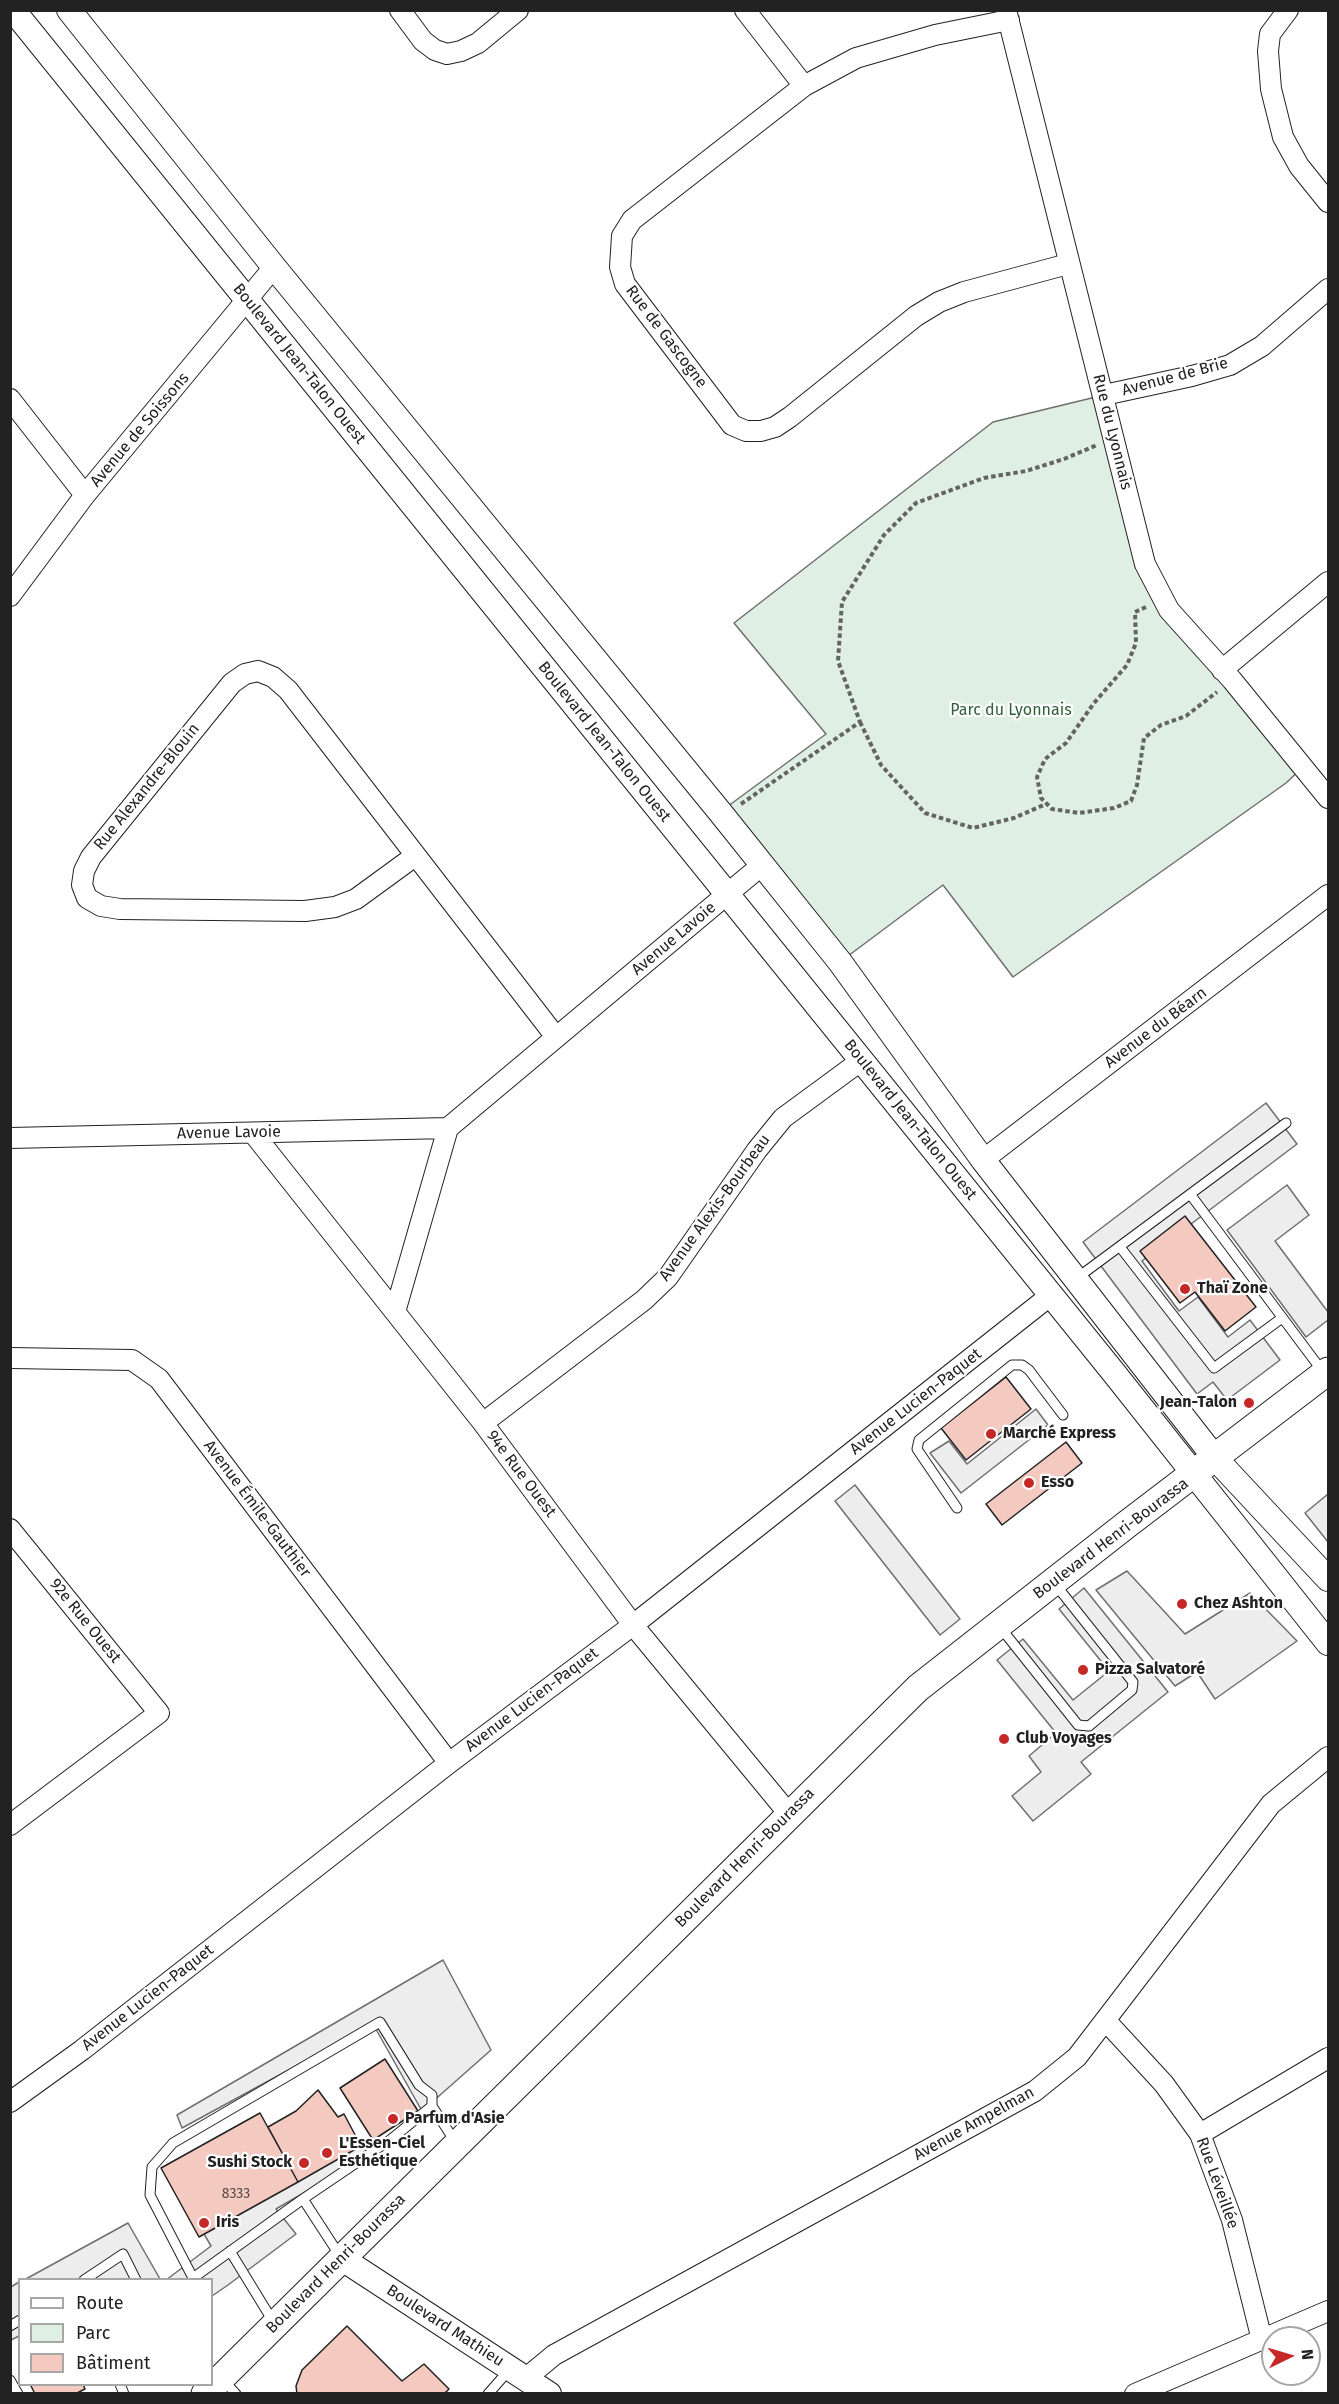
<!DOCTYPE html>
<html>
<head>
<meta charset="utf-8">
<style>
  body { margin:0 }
  #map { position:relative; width:1339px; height:2404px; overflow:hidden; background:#fff; font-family:"Fira Sans",sans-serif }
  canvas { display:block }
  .frame { position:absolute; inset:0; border:12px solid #222; pointer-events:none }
  .legend { position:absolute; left:18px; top:2278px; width:195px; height:108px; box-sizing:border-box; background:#fff; border:2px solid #a7a7a7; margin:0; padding:8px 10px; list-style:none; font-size:18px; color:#222 }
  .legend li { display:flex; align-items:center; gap:12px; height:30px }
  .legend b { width:30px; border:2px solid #a7a7a7 }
  .north { position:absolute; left:1261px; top:2326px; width:60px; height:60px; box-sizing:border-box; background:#fff; border:2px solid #a7a7a7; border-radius:50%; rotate:85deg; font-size:16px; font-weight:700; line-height:24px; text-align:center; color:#222 }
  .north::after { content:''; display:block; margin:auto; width:21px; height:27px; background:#c62828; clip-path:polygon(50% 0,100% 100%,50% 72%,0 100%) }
</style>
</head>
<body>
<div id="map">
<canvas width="1339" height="2404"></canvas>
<div class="frame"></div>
<ul class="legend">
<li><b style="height:8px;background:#fff"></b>Route</li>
<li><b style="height:16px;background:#e0efe3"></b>Parc</li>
<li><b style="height:16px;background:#f3c9c0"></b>Bâtiment</li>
</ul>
<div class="north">N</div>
</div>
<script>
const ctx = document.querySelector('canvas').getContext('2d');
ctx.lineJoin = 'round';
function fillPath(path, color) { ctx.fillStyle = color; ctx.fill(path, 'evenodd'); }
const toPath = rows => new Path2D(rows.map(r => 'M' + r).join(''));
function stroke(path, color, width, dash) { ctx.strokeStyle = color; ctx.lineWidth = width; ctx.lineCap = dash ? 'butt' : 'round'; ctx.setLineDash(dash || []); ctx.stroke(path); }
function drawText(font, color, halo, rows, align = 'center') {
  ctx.font = font + ' "Fira Sans",sans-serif'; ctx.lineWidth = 4.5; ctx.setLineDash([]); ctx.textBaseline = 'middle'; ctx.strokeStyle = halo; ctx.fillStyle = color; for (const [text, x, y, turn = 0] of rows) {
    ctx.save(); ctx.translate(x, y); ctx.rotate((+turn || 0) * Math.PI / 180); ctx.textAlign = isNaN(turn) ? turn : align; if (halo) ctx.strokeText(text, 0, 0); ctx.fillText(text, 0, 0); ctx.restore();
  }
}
const green = toPath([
  [1104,395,1145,564,1304,766,1286,783,1013,977,943,885,840,962,720,812,826,734,734,623,993,422,1104,395]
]);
fillPath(green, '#e0efe3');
stroke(green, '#6f6f6f', 1.5);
const parking = toPath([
  [1266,1103,1297,1144,1142,1261,1179,1311,1198,1297,1228,1337,1250,1320,1280,1360,1227,1400,1213,1382,1197,1394,1083,1242,1266,1103],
  [1287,1185,1309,1215,1275,1241,1328,1312,1328,1320,1306,1337,1227,1230,1287,1185],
  [1036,1409,1048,1425,961,1493,930,1453,949,1441,967,1464,1036,1409],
  [855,1485,960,1619,940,1635,835,1501,855,1485],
  [1328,1494,1328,1542,1305,1513,1328,1494],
  [1127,1571,1185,1634,1250,1593,1297,1641,1215,1699,1197,1672,1175,1686,1096,1590,1127,1571],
  [1084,1588,1168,1692,1081,1762,1091,1774,1033,1821,1012,1796,1041,1772,1029,1756,1056,1733,997,1660,1023,1639,1073,1700,1109,1671,1059,1609,1084,1588],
  [443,1960,491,2050,422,2111,373,2024,182,2128,177,2115,443,1960],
  [366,2141,371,2154,276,2209,296,2234,228,2285,212,2296,212,2280,166,2280,211,2246,200,2227,366,2141],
  [128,2223,160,2279,24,2280,128,2223],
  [19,2282,19,2336,11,2340,11,2287,19,2282]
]);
fillPath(parking, '#ededed');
stroke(parking, '#6f6f6f', 1.5);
const building = toPath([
  [1185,1216,1256,1307,1225,1331,1195,1292,1180,1303,1140,1251,1185,1216],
  [1006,1377,1031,1409,966,1460,941,1428,1006,1377],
  [1066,1442,1082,1463,1002,1525,986,1504,1066,1442],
  [385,2059,418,2111,373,2140,340,2088,385,2059],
  [318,2090,338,2117,344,2114,361,2146,298,2182,268,2127,296,2111,318,2090],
  [260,2113,298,2182,199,2237,161,2168,260,2113],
  [347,2326,402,2381,424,2364,449,2389,444,2394,297,2394,296,2386,302,2370,347,2326],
  [30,2384,83,2384,85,2389,75,2394,35,2394,30,2384]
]);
fillPath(building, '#f3c9c0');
stroke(building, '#222', 1.5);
const service = toPath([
  [1190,1194,1323,1372],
  [1120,1247,1214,1368,1282,1318],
  [1077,1278,1286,1123],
  [957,1508,917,1449,919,1440,1012,1365,1022,1365,1029,1370,1063,1415],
  [1000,1627,1078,1725,1089,1726,1132,1690,1133,1682,1055,1584],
  [303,2199,193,2278,150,2195,152,2167,173,2143,380,2022,419,2085,432,2095,432,2106],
  [230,2251,274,2323],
  [340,2256,303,2199,390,2140,432,2106,456,2143],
  [84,2280,123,2254,136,2280],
  [10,2326,20,2320],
  [10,2380,18,2394],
  [223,2380,236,2394],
  [120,2384,124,2394],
  [488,2394,510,2369]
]);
const minor = toPath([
  [400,10,423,41,435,50,447,54,461,51,478,43,518,10],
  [745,10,804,86],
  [1006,10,1145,564,1169,610,1232,680,1328,798],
  [1288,10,1270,34,1268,51,1271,89,1283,137,1299,166,1328,202],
  [1009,20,935,35,856,58,804,86,632,220,622,236,620,267,625,284,732,425,746,431,761,431,775,427,790,417,916,316,939,302,964,292,1068,264],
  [1104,395,1192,376,1230,365,1262,346,1328,289],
  [10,399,85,495],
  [10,596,85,495,274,267],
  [1222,670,1328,582],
  [415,856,356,899,335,907,305,911,120,909,101,906,87,898,82,885,84,871,91,857,232,683,245,674,258,671,273,677,288,690,556,1037],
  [253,1133,483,1423,633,1625,789,1814],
  [10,1138,448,1128,762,865],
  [983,1160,1328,895],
  [395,1312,448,1128],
  [10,1358,132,1360,159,1379,449,1763],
  [483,1423,644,1300,668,1277,757,1150,783,1118,862,1060],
  [10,1529,159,1713,10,1825],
  [1106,2021,1164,2084,1200,2134,1232,2220,1262,2340],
  [10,2102,82,2050,449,1763,633,1625,1051,1295],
  [1200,2134,1328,2058],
  [525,2379,554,2355,1035,2091,1077,2057,1271,1804,1328,1757],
  [1135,2394,1328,2311]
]);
const tertiary = toPath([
  [13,10,1114,1373,1328,1643],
  [69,10,274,267,720,812,840,962,983,1160,1215,1458,1328,1579],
  [341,2258,549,2394]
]);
const secondary = toPath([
  [205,2394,918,1688,1126,1525,1328,1371]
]);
stroke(service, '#222', 11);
stroke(minor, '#222', 22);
stroke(tertiary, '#222', 26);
stroke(secondary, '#222', 29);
stroke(toPath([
  [1146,607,1135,612,1136,643,1127,665,1094,703,1066,743,1045,759,1037,777,1041,798,1052,809,1079,813,1114,808,1131,801,1137,785,1144,738,1161,725,1186,716,1217,692],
  [860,722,881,765,925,813,973,828,1014,818,1046,804],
  [741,804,860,722,838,661,842,602,884,535,916,503,984,478,1026,471,1064,459,1097,445]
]), '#646464', 4, [4.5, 3]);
stroke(service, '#fff', 9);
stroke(minor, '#fff', 20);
stroke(tertiary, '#fff', 24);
stroke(secondary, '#fff', 27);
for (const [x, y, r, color] of [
  [1185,1289,6,"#c62828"],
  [1249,1403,6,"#c62828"],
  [991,1434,6,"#c62828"],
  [1029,1483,6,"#c62828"],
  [1182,1604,6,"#c62828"],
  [1083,1670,6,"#c62828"],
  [1004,1739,6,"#c62828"],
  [393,2119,6,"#c62828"],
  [327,2153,6,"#c62828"],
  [304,2163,6,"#c62828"],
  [204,2223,6,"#c62828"]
]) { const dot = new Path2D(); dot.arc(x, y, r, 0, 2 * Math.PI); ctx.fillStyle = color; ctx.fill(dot); stroke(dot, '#fff', 2); }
drawText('14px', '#564c4a', null, [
  ["8333",236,2194]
]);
drawText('16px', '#222', '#fff', [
  ["Rue de Gascogne",666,337,53],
  ["Boulevard Jean-Talon Ouest",299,364,51],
  ["Avenue de Brie",1175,377,-15],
  ["Avenue de Soissons",140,430,-50],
  ["Rue du Lyonnais",1112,432,76],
  ["Boulevard Jean-Talon Ouest",604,742,51],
  ["Rue Alexandre-Blouin",147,787,-51],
  ["Avenue Lavoie",674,939,-40],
  ["Avenue du Béarn",1156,1028,-37],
  ["Boulevard Jean-Talon Ouest",910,1120,51],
  ["Avenue Lavoie",229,1133,-1],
  ["Avenue Alexis-Bourbeau",715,1208,-54],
  ["Avenue Lucien-Paquet",916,1402,-38],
  ["94e Rue Ouest",521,1474,53],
  ["Avenue Émile-Gauthier",257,1509,53],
  ["Boulevard Henri-Bourassa",1111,1539,-37],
  ["92e Rue Ouest",85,1621,51],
  ["Avenue Lucien-Paquet",532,1700,-37],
  ["Boulevard Henri-Bourassa",745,1858,-45],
  ["Avenue Lucien-Paquet",148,1998,-38],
  ["Avenue Ampelman",974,2124,-29],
  ["Rue Léveillée",1217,2183,70],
  ["Boulevard Henri-Bourassa",336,2264,-45],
  ["Boulevard Mathieu",445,2326,33]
]);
drawText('16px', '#2f5e38', '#fff', [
  ["Parc du Lyonnais",1011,711]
]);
drawText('bold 16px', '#222', '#fff', [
  ["Thaï Zone",1197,1289],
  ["Jean-Talon",1237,1403,"right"],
  ["Marché Express",1003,1434],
  ["Esso",1041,1483],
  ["Chez Ashton",1194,1604],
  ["Pizza Salvatoré",1095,1670],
  ["Club Voyages",1016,1739],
  ["Parfum d'Asie",405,2119],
  ["L'Essen-Ciel",339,2144],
  ["Esthétique",339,2162],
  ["Sushi Stock",292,2163,"right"],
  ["Iris",216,2223]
], 'left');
</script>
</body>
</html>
